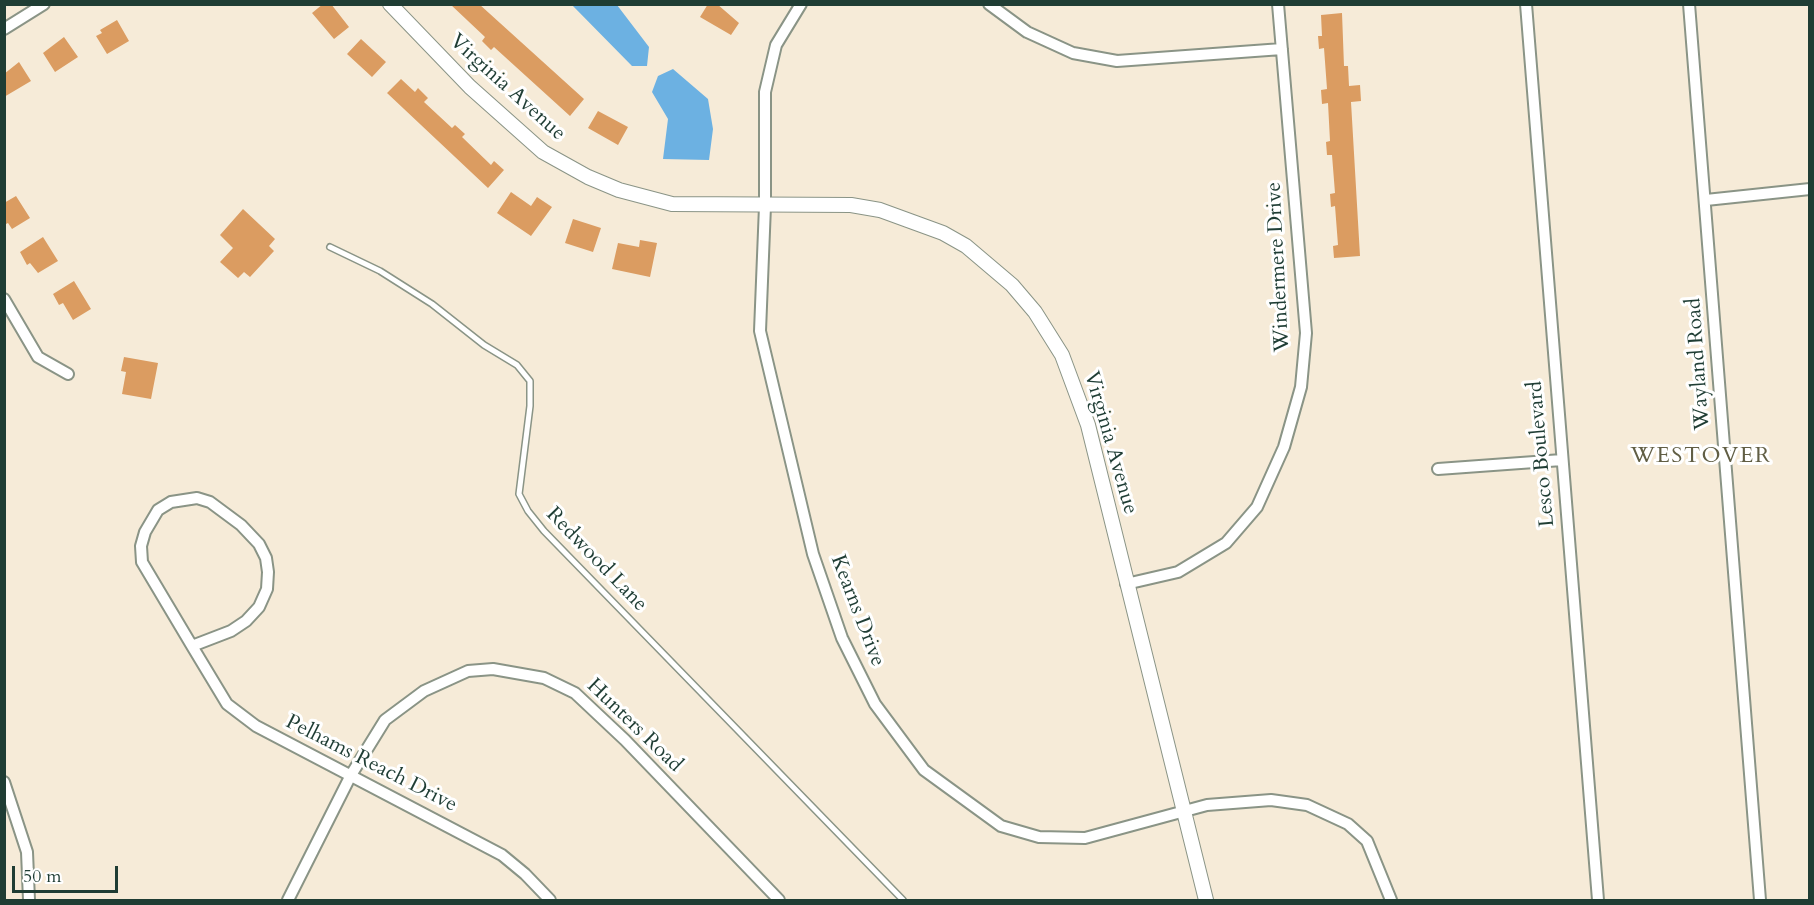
<!DOCTYPE html>
<html>
<head>
<meta charset="utf-8">
<style>
  body { margin:0 }
  #map { position:relative; width:1814px; height:905px; overflow:hidden; background:#f6ebd8; font-family:Cardo,serif }
  canvas { display:block }
  .frame { position:absolute; inset:0; border:6px solid #1f3d34; pointer-events:none }
  .scale { position:absolute; left:12px; top:866px; width:106px; height:27px; box-sizing:border-box; border:3px solid #1f3d34; border-top:0; padding-left:8px; font-size:18px; line-height:21px; white-space:nowrap; color:#1f3d34; -webkit-text-stroke:4px #fff; paint-order:stroke }
</style>
</head>
<body>
<div id="map">
<canvas width="1814" height="905"></canvas>
<div class="frame"></div>
<div class="scale">50 m</div>
</div>
<script>
const ctx = document.querySelector('canvas').getContext('2d');
ctx.lineJoin = 'round';
function fillPath(path, color) { ctx.fillStyle = color; ctx.fill(path, 'evenodd'); }
const toPath = rows => new Path2D(rows.map(r => 'M' + r).join(''));
function stroke(path, color, width, dash) { ctx.strokeStyle = color; ctx.lineWidth = width; ctx.lineCap = dash ? 'butt' : 'round'; ctx.setLineDash(dash || []); ctx.stroke(path); }
function drawText(font, color, halo, rows, align = 'center') {
  ctx.font = font + ' Cardo,serif'; ctx.lineWidth = 6; ctx.setLineDash([]); ctx.textBaseline = 'middle'; ctx.strokeStyle = halo; ctx.fillStyle = color; for (const [text, x, y, turn = 0] of rows) {
    ctx.save(); ctx.translate(x, y); ctx.rotate((+turn || 0) * Math.PI / 180); ctx.textAlign = isNaN(turn) ? turn : align; if (halo) ctx.strokeText(text, 0, 0); ctx.fillText(text, 0, 0); ctx.restore();
  }
}
fillPath(toPath([
  [572,5,617,5,649,47,647,66,632,66],
  [673,69,708,99,713,129,709,160,663,159,668,119,652,92,658,76]
]), '#6cb1e2');
fillPath(toPath([
  [323,4,331,4,349,27,334,39,312,13],
  [450,4,479,4,584,99,570,116,494,47,491,50,482,41,485,37],
  [708,4,717,4,739,23,731,35,700,17],
  [1342,13,1344,66,1348,66,1349,86,1360,85,1361,101,1351,102,1360,256,1334,258,1333,246,1338,245,1335,206,1331,207,1330,194,1335,193,1332,155,1327,155,1326,142,1330,141,1328,103,1322,104,1321,90,1327,89,1324,48,1319,49,1318,36,1322,36,1321,15],
  [117,20,129,41,107,54,96,36,102,33,100,30],
  [64,37,78,57,55,72,43,53],
  [361,39,386,62,372,77,347,54],
  [19,62,31,81,4,97,4,74],
  [401,79,415,92,418,88,428,98,424,102,452,128,455,125,465,134,462,137,491,165,494,161,504,170,488,188,387,93],
  [598,111,628,127,618,145,588,128],
  [511,192,531,206,537,197,552,207,531,236,497,213],
  [16,196,30,218,12,229,8,223,4,225,4,203],
  [243,209,275,239,269,246,274,251,250,277,244,272,238,278,220,262,233,248,220,235],
  [573,219,601,228,593,252,565,243],
  [43,237,58,261,38,273,30,263,27,265,20,252],
  [640,240,657,243,650,277,612,269,618,243,639,247],
  [74,281,91,309,73,320,63,303,59,305,53,294],
  [124,357,158,363,151,399,122,394,126,372,121,371]
]), '#db9c61');
const service = toPath([
  [330,247,380,271,432,304,484,345,517,365,530,381,530,406,519,494,528,511,544,531,903,900]
]);
const minor = toPath([
  [801,4,776,45,765,92,765,206,760,331,813,554,842,638,875,704,924,770,1001,826,1039,837,1085,838,1207,805,1271,800,1307,805,1348,824,1367,841,1391,900],
  [989,4,1027,32,1073,53,1117,61,1282,49],
  [1526,4,1598,900],
  [1689,4,1760,900],
  [4,29,44,4],
  [1706,200,1810,189],
  [4,299,38,357,68,374],
  [1438,469,1562,460],
  [1126,584,1178,572,1226,543,1257,507,1284,447,1301,387,1306,333,1278,4],
  [192,646,231,631,246,621,259,607,267,589,268,572,266,558,259,544,241,525,210,502,197,498,171,502,158,510,145,532,141,546,142,562,192,646,227,704,256,726,502,855,525,874,550,900],
  [4,782,27,852,29,900],
  [288,900,351,775,385,720,424,691,468,671,493,669,544,678,575,693,625,740,779,900]
]);
const tertiary = toPath([
  [390,4,470,87,543,152,588,177,619,190,672,204,851,205,880,210,943,233,966,246,1012,285,1035,312,1062,355,1088,425,1206,900]
]);
stroke(service, '#8a9486', 8);
stroke(minor, '#8a9486', 14);
stroke(tertiary, '#8a9486', 16);
stroke(service, '#fff', 5);
stroke(minor, '#fff', 10);
stroke(tertiary, '#fff', 14);
drawText('21px', '#1f3d34', '#fff', [
  ["Virginia Avenue",507,88,42],
  ["Windermere Drive",1279,267,-93],
  ["Wayland Road",1699,364,-94],
  ["Virginia Avenue",1110,443,74],
  ["Lesco Boulevard",1542,454,-95],
  ["Redwood Lane",596,560,46],
  ["Kearns Drive",857,611,69],
  ["Hunters Road",634,726,44],
  ["Pelhams Reach Drive",371,764,27]
]);
ctx.letterSpacing = '1.5px';
drawText('22px', '#615e44', '#fff', [
  ["WESTOVER",1701,457]
]);
ctx.letterSpacing = '0px';
</script>
</body>
</html>
